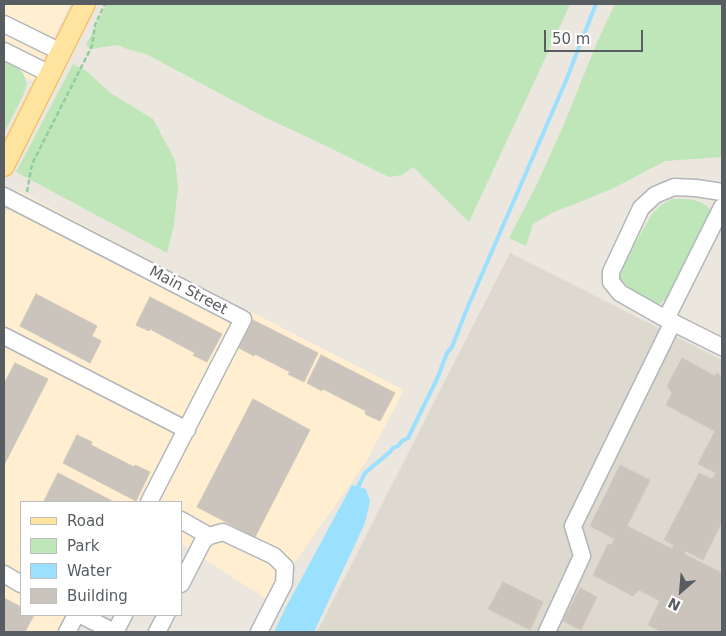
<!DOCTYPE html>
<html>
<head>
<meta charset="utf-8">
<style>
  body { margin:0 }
  #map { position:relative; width:726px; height:636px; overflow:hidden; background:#ece7de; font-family:"DejaVu Sans",sans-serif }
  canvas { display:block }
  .frame { position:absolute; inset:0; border:5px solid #585d61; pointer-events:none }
  .legend { position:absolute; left:20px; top:501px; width:162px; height:115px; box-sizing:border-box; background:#fff; border:1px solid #bcbec0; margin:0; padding:6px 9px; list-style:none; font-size:15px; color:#585d61 }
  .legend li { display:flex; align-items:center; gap:10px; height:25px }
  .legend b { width:25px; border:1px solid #bcbec0 }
  .north { position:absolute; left:656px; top:566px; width:50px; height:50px; -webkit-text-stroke:4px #fff; paint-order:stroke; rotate:207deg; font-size:14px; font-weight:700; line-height:20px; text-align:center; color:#585d61 }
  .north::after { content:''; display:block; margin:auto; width:18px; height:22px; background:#585d61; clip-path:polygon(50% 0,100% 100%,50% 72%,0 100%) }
  .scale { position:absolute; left:544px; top:30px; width:99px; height:22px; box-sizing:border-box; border:2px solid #585d61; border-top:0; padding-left:6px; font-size:15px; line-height:18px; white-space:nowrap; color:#585d61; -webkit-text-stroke:4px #fff; paint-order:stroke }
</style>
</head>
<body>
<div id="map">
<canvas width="726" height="636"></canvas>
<div class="frame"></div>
<ul class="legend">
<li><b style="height:6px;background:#ffe4a0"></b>Road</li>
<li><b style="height:14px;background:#bee6b8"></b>Park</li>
<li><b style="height:14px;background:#9be0ff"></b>Water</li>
<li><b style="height:14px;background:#cac4bd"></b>Building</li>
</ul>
<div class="north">N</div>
<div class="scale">50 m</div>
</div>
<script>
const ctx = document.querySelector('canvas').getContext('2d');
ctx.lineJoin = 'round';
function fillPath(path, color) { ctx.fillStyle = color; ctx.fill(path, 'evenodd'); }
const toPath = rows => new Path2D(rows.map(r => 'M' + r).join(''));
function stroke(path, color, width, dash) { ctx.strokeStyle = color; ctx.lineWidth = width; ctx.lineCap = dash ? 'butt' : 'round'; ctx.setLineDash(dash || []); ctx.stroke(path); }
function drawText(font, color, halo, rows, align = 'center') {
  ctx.font = font + ' "DejaVu Sans",sans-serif'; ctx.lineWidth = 5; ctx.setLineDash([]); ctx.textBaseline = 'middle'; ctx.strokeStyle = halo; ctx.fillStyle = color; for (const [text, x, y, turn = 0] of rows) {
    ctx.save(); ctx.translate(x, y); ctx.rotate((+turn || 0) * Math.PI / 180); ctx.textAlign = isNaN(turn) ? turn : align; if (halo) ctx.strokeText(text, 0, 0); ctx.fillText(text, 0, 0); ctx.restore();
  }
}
fillPath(toPath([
  [4,4,70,4,33,81,4,67],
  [17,190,163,267,404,390,366,462,268,600,181,544,181,502,21,502,21,615,83,615,74,632,4,632,4,217]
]), '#ffefd0');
fillPath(toPath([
  [510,253,722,360,722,632,317,632]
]), '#ded9cf');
fillPath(toPath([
  [107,4,570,4,562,22,469,222,413,167,402,175,389,177,318,142,266,118,146,54,127,49,118,45,90,49,86,45],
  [615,4,722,4,722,157,665,161,612,189,552,213,533,224,526,246,509,238,538,182,564,124,598,40],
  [4,59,16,66,23,73,27,84,23,96,4,133],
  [73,64,88,72,109,92,153,119,175,160,178,186,174,224,167,253,16,172],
  [672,199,690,199,700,202,707,206,710,210,708,216,667,298,657,306,628,292,619,280,619,275,624,262,652,214,661,205]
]), '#bee6b8');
fillPath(toPath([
  [352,485,366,489,370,501,365,523,314,632,274,632,285,609]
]), '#9be0ff');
stroke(toPath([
  [356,491,365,473,391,451,393,448,398,446,402,441,408,438,437,379,447,353,452,347,466,311,565,83,596,4]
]), '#9be0ff', 4);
const building = toPath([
  [36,294,97,326,92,336,101,341,90,363,20,326,36,294],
  [150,297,222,334,207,362,193,355,195,353,150,329,149,331,136,325,150,297],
  [253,320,318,353,304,382,288,374,290,372,255,354,254,356,239,348,253,320],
  [321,355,395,393,380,421,365,414,366,411,323,389,322,391,307,383,321,355],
  [682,358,715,376,716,373,722,376,722,478,720,483,722,484,722,522,703,560,686,551,684,554,722,573,722,632,662,632,648,625,660,601,639,590,633,596,593,575,608,544,611,545,615,539,590,526,620,465,650,480,627,526,672,549,674,545,664,540,699,473,712,479,716,473,698,464,715,431,666,405,672,393,667,386,682,358],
  [15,363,48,379,4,465,4,384,15,363],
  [253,399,310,430,255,537,197,507,253,399],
  [77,435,92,442,91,445,134,467,135,465,150,472,136,501,63,463,77,435],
  [58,473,114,502,47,502,44,501,58,473],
  [503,582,543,602,530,630,488,609,503,582],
  [580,588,597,597,581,630,563,621,580,588],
  [4,598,21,607,21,615,34,615,25,632,4,632,4,598]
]);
fillPath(building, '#cac4bd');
stroke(building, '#d1c8bc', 1);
const minor = toPath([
  [4,24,61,52],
  [4,51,50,74],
  [722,192,696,188,674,187,655,195,641,208,611,272,611,282,620,293,666,319,722,347],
  [4,196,243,319,149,502],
  [666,319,722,207],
  [4,336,187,430],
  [181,520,209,536],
  [4,574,21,584],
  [181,584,203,541,209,536,223,532,274,556,285,567,284,583,259,632],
  [81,615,114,632],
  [67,632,76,615],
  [115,632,124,615],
  [157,632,166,615],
  [547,632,582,556,573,526,673,322]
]);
const major = toPath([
  [4,166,85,4]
]);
stroke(minor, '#b2b6bb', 19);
stroke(major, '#fab349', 22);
stroke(toPath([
  [27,192,32,164,92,46,95,25,105,4]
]), '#93cd9c', 2.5, [5, 2.5]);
stroke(minor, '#fff', 16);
stroke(major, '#ffe4a0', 20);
drawText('15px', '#585d61', '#fff', [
  ["Main Street",188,291,28]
]);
</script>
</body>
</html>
